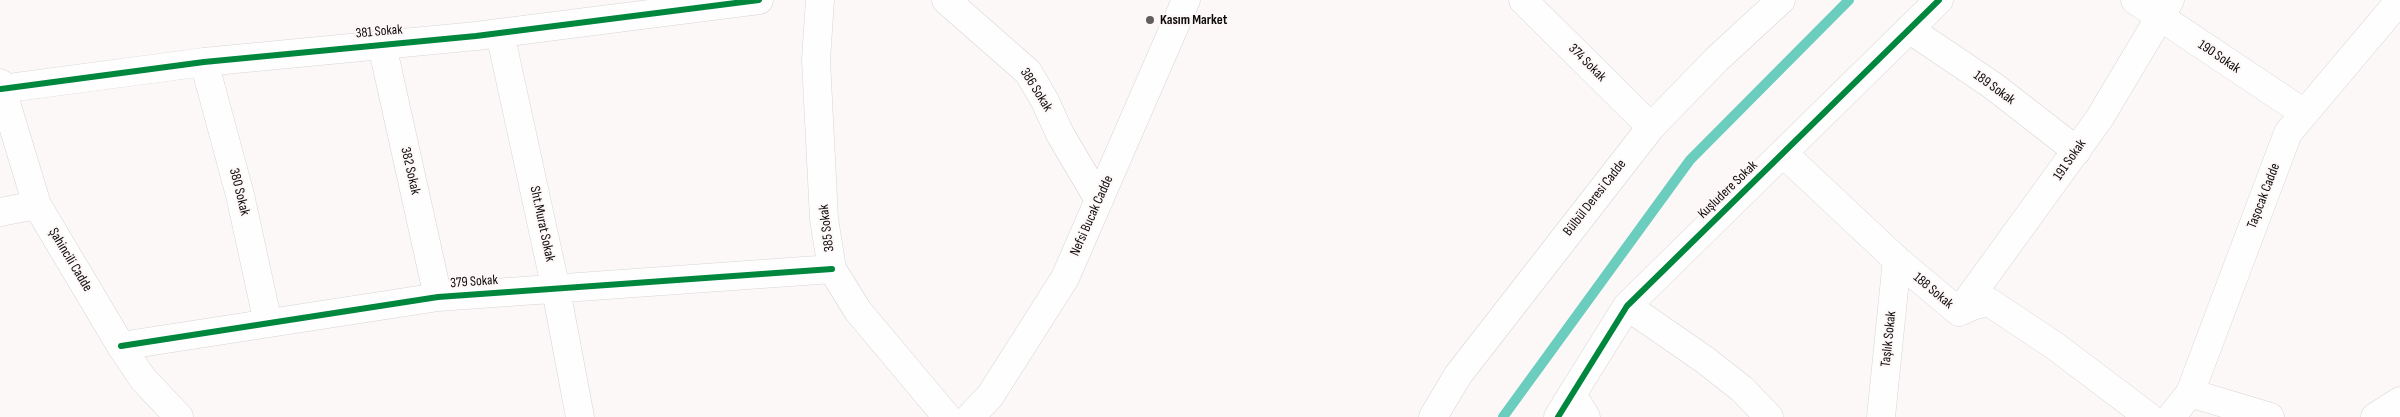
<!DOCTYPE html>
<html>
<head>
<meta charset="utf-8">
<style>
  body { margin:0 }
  canvas { display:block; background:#fdf8f8 }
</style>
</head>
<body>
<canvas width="2400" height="417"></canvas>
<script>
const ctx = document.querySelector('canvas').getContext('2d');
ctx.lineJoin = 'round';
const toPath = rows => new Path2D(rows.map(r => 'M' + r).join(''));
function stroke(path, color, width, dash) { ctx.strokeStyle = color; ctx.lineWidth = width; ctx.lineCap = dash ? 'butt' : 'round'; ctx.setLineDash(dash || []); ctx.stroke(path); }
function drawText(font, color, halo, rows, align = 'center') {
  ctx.font = font + ' "Sofia Sans Condensed",sans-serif'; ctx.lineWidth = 4; ctx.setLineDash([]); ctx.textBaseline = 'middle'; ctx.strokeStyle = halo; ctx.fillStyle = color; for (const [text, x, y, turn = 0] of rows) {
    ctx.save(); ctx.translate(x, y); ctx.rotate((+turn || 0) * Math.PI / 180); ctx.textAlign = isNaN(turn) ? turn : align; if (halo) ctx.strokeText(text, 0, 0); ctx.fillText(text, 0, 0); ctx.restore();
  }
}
stroke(toPath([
  [1503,417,1690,160,1849,0]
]), '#6acdbd', 10);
const street = toPath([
  [820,0,816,60,824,219,832,269,858,311,947,417],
  [946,0,1028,72,1045,101,1060,134,1099,200],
  [1523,0,1651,127],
  [2135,0,2304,113],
  [1909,29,1992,85,2077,151],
  [500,33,556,290,580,417],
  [382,45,438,297],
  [204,62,240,195,268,323],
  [1,89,204,62,476,36,759,0],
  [1784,154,1897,260,1959,312],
  [1627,306,1705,360,1742,389,1769,417],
  [1959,312,2099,119,2170,0],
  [1959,312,1975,305,1989,302,2055,346,2149,417],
  [121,346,438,297,832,269],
  [2190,393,2270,417],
  [1572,394,1586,417],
  [1433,417,1458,375,1651,127,1717,59,1781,0],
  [1558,417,1627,306,1939,0],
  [1881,417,1897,260],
  [2171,417,2190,393,2288,133,2400,0],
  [2375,417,2400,401]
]);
const secondary = toPath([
  [0,83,37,205,121,346,143,379,179,417],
  [0,212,37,205],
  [970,417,990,396,1065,278,1186,0]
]);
stroke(street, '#d7d4d4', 29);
stroke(secondary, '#d7d4d4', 29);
stroke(street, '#fffefe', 28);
stroke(secondary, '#fffefe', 28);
stroke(toPath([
  [1,89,204,62,476,36,759,0],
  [121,346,438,297,832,269],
  [1558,417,1627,306,1939,0]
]), '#00873e', 6);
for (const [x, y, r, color] of [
  [1150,20,5,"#615e5e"]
]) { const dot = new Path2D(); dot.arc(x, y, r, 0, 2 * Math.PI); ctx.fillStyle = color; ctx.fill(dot); stroke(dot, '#fef7f7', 2); }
drawText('bold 14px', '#0d0b0b', '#fef7f7', [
  ["Kasım Market",1160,20]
], 'left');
drawText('14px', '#0d0b0b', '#fef7f7', [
  ["381 Sokak",379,32,-5],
  ["190 Sokak",2219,57,34],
  ["374 Sokak",1587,63,45],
  ["189 Sokak",1994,88,36],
  ["386 Sokak",1036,90,58],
  ["191 Sokak",2070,160,-55],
  ["382 Sokak",410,171,77],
  ["Kuşludere Sokak",1728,190,-44],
  ["380 Sokak",239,192,76],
  ["Taşocak Cadde",2264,196,-69],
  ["Bülbül Deresi Cadde",1595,198,-52],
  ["Nefsi Bucak Cadde",1092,216,-66],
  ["Sht.Murat Sokak",542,224,78],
  ["385 Sokak",827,228,-97],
  ["Şahincili Cadde",70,260,59],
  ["379 Sokak",474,282,-4],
  ["188 Sokak",1933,291,40],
  ["Taşlık Sokak",1889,339,-84]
]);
</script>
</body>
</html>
